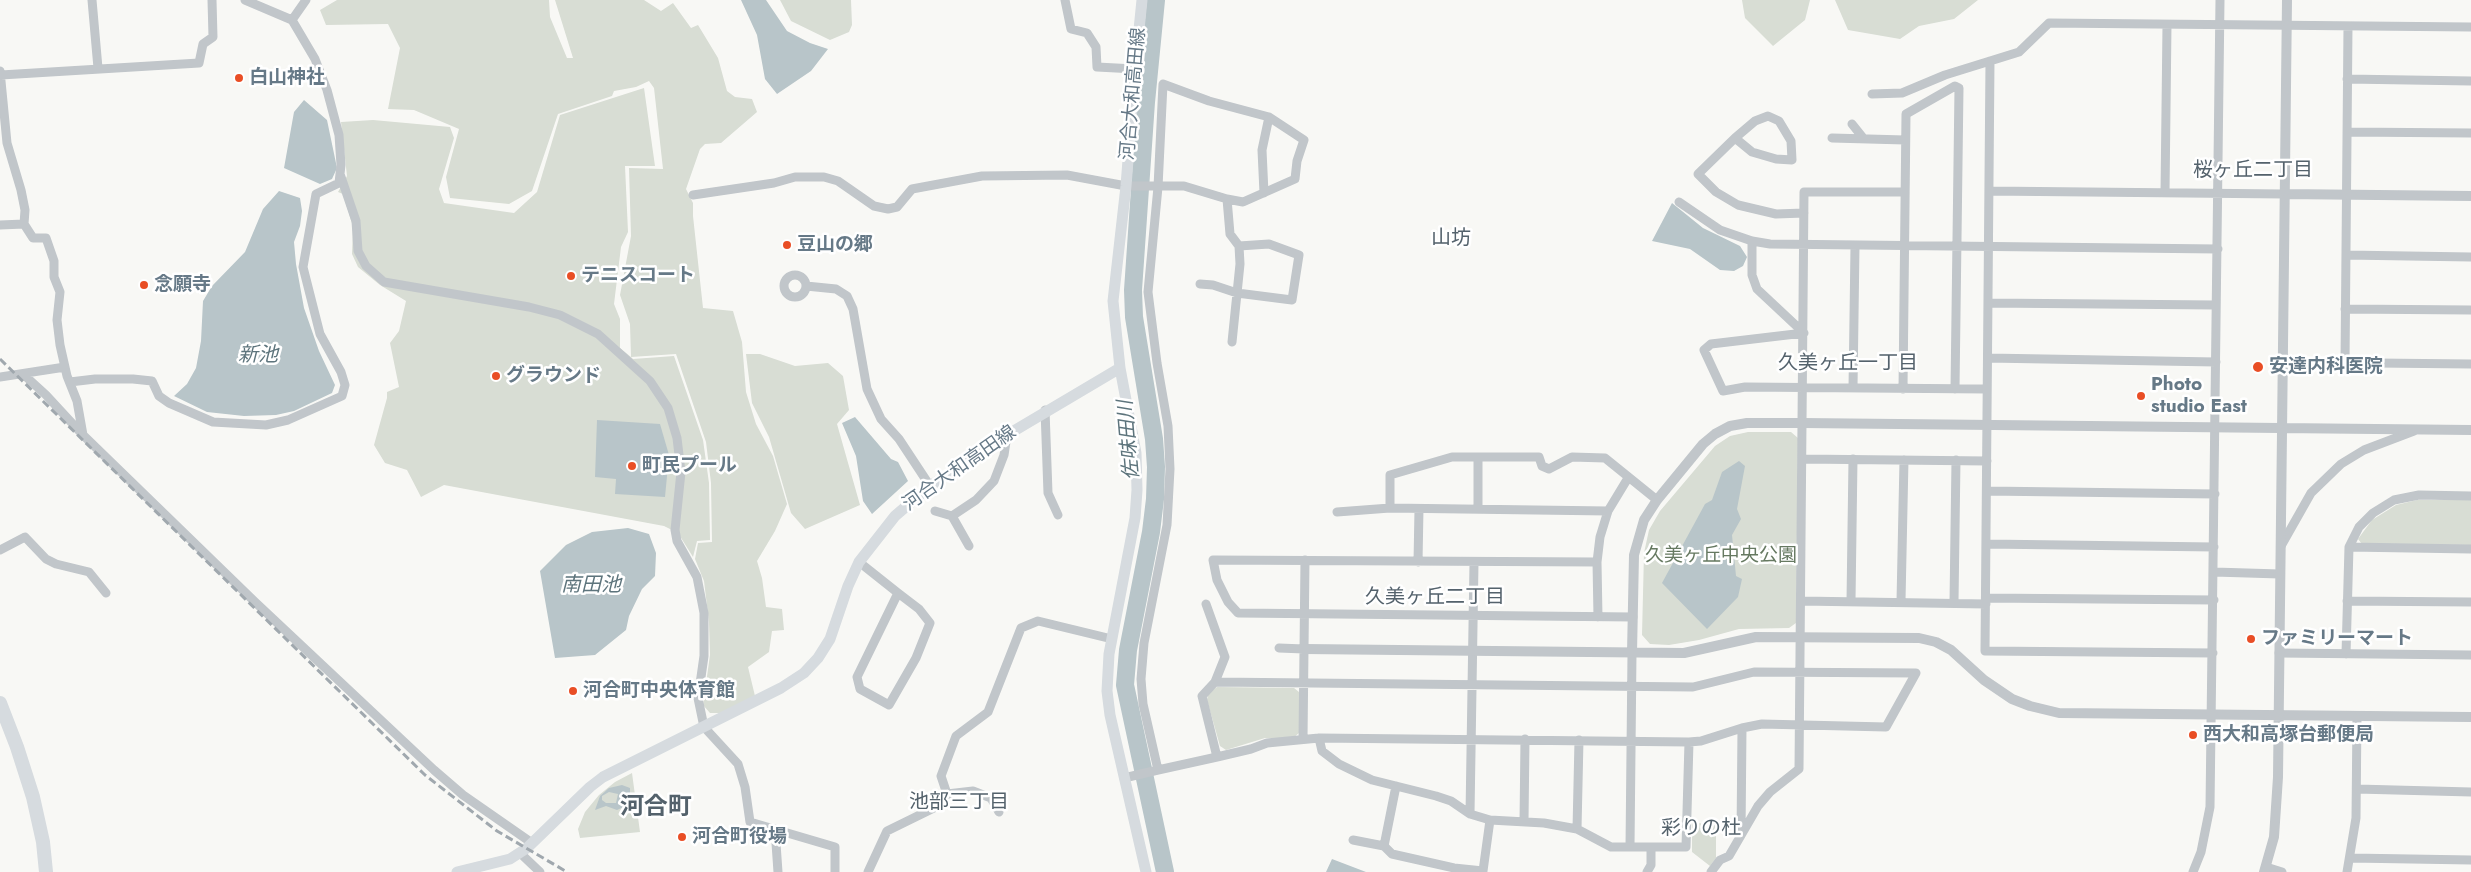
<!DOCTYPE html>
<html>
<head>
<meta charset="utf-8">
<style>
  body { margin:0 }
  canvas { display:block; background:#f8f8f5 }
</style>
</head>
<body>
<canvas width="2471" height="872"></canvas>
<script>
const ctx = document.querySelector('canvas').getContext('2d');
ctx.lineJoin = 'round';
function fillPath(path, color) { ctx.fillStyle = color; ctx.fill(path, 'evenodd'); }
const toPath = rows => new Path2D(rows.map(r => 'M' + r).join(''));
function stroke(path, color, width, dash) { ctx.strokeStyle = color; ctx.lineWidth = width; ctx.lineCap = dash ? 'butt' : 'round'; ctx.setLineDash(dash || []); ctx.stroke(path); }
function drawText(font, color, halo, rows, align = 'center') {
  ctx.font = font + ' Jost,"Noto Sans JP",sans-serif'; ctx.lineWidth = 5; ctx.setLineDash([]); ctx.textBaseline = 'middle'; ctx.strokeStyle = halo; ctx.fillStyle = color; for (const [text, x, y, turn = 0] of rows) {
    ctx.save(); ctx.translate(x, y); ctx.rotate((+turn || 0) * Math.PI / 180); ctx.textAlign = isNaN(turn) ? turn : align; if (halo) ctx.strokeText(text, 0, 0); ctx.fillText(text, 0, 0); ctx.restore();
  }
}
fillPath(toPath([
  [337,0,549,0,550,17,567,58,573,58,555,0,644,0,661,11,673,3,691,28,698,25,718,58,727,91,735,97,752,99,757,112,721,143,705,144,700,149,686,189,693,203,693,216,703,308,733,311,742,342,746,392,756,424,773,456,787,504,775,531,757,561,762,578,766,607,782,609,784,630,772,631,769,652,748,667,755,696,721,713,710,713,703,705,710,655,709,622,704,581,695,559,698,543,712,542,711,483,706,442,676,354,631,357,633,359,674,356,703,440,709,483,710,540,697,541,693,557,678,533,664,526,444,485,421,497,407,470,385,463,374,445,387,398,387,392,399,387,390,343,399,331,406,301,380,285,358,267,352,254,353,227,343,194,338,192,347,176,341,122,373,120,450,127,454,138,439,189,444,203,514,213,537,192,560,115,644,88,655,166,625,166,628,232,621,247,614,304,620,319,620,348,631,357,630,324,620,295,631,236,629,168,663,169,654,88,649,81,636,87,614,91,612,96,558,114,532,191,509,204,450,198,446,177,459,129,414,110,388,109,400,48,388,24,326,25,320,10],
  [780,0,851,0,852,25,849,32,830,40,791,21],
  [1742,0,1810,0,1805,20,1773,46,1745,18],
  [1835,0,1978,0,1954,19,1919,26,1900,39,1848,30],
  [746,354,760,354,795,366,828,363,843,376,849,410,837,424,860,505,805,529,791,513,769,437,752,403],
  [1748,432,1791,432,1798,438,1796,623,1789,628,1739,629,1699,640,1669,645,1650,644,1642,635,1644,553,1649,530,1660,511,1715,446,1730,436],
  [2417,500,2471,500,2471,545,2362,544,2358,539,2372,520,2396,505],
  [1217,687,1294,688,1299,692,1299,733,1293,738,1265,738,1226,750,1220,746,1207,700,1208,694],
  [632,773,640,832,580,838,578,829,585,812,599,795,615,782],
  [1692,823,1716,824,1716,858,1710,866,1692,852]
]), '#d8ddd4');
fillPath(toPath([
  [741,0,766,0,787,31,810,43,828,49,811,71,777,94,765,79,757,35],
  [304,100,327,120,337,168,332,179,320,184,284,168,294,112],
  [279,191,300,198,302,211,300,226,294,242,296,264,304,308,319,351,335,385,332,393,294,411,276,415,244,416,207,412,174,396,187,384,196,368,201,341,203,301,212,286,245,252,263,209],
  [1672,203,1703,228,1740,246,1747,257,1743,266,1734,271,1720,270,1690,249,1652,241],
  [855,417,891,459,898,462,908,481,872,514,863,501,856,456,842,423],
  [597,420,660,424,669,455,665,497,615,494,616,479,595,477],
  [1739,461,1745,466,1737,509,1741,519,1732,535,1736,576,1742,579,1738,597,1707,629,1662,583,1705,504,1712,500,1722,472],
  [628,528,649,534,656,553,655,576,642,589,629,616,626,630,595,655,555,658,540,571,566,545,592,532],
  [622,785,630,788,630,804,617,810,606,806,595,810,600,796,609,788],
  [609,792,618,794,616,803,606,803,602,800,602,796],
  [1332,859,1366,872,1326,872]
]), '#b8c5c9');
stroke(toPath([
  [1156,0,1146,102,1133,290,1134,317,1154,439,1156,467,1155,499,1151,532,1128,650,1125,685,1165,872]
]), '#b8c5c9', 18);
stroke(toPath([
  [92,0,98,68],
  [1065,0,1071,29,1087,33,1096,47,1097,67,1135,69],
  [292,20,306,0],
  [1990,61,1985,651,2213,653],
  [0,71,7,143,21,190,25,210,24,224,33,238,46,238,54,261,54,277,60,292,57,320,60,345,67,376,77,401,83,435,255,602,434,770,463,795,532,843],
  [1,75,199,63,203,44,213,37,212,0],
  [2347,79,2471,81],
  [1872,94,1902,93,1945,75,2019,52,2049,23,2471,27],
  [1852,124,1864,139],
  [2347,132,2471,133],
  [1735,138,1752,152,1776,159,1792,160,1791,141,1779,121,1768,116,1755,121,1735,138,1698,174,1716,192,1738,205,1776,214,1804,213],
  [1832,138,1905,140],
  [340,174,356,221,358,251,366,266,384,282,529,307,560,315,598,334,650,381,668,408,677,438,681,472,675,530,677,541,697,577,704,613,704,656,698,698,704,727,738,764,745,787,750,822,835,847,835,872],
  [1989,191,2284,194],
  [1264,193,1262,150,1269,117],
  [2165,193,2167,25],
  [693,195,774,183,795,177,824,177,838,181,874,206,888,209,897,207,912,189,982,176,1067,175,1126,186,1184,186,1227,199,1230,234,1239,246,1240,264,1232,342],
  [1679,202,1720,230,1752,241,1770,244,2218,249],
  [0,225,24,224],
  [1752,241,1752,275,1757,289,1804,333],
  [2346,255,2471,257],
  '784 286a11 11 0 1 1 22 0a11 11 0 1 1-22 0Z',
  [1200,284,1213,285,1237,293,1292,300,1299,255,1269,244,1239,246],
  [806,286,836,289,847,296,853,309,867,389,881,419,899,439,930,486],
  [1988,303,2216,305],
  [2345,309,2471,310],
  [1804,333,1711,344,1704,350,1723,391,1745,387,1987,389],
  [1988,358,2216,362],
  [2282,362,2471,364],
  [2345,363,2348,26],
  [23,374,46,395,82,434],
  [0,377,65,367],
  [70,382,95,379,133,379,152,381,159,396,169,403,213,422,266,425,288,420,342,396,345,385,341,372,320,334,303,267,316,194,339,183,341,165,339,135,327,90,315,59,292,20,245,0],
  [1853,388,1855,246],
  [1903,389,1906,114,1955,86,1959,88,1955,389],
  [1045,410,1048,493,1058,515],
  [1478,457,1478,509],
  [1803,459,1987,461],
  [1987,491,2215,494],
  [935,511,952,516],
  [1608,511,1390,508,1390,475,1452,457,1539,457,1542,466,1549,469,1572,457,1605,458,1657,500],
  [1337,512,1390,508],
  [1987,544,2214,547],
  [969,546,952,516,976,500,994,481,1004,455,1007,435],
  [2281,546,2311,493,2341,464,2364,450,2414,431],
  [2349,547,2471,549],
  [0,550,25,537,46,559,56,564,89,572,106,593],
  [859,562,898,593,919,609,930,623,916,658,889,705,860,689,857,677,898,593],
  [1418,562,1419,509],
  [1597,562,1213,560,1217,580,1228,602,1238,613,1633,617],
  [2214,572,2280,574],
  [1986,598,2214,600],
  [1801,601,1986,604],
  [1851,601,1853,459],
  [1901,601,1904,460],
  [2347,601,2471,602],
  [1954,602,1956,460],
  [1206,604,1225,657,1215,682],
  [1598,617,1597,562,1600,537,1608,511,1628,478],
  [1279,648,1304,649],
  [2279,653,2471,655],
  [2346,654,2349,547,2359,527,2373,513,2394,500,2419,495,2471,496],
  [1319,738,1322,751,1339,764,1372,780,1436,796,1451,801,1470,814,1490,820,1544,823,1577,829,1611,847,1686,847,1689,742],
  [1303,739,1305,560],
  [1158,770,1143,704,1141,679,1144,643,1167,525,1170,469,1168,426,1157,363,1148,292,1158,187,1163,84,1209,101,1269,117,1304,140,1297,161,1295,179,1243,202,1227,199],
  [1124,778,1158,770,1217,757,1251,749,1267,743,1319,738,1689,742,1701,741,1742,728,1762,724,1886,727,1916,673,1754,672,1693,687,1215,682,1202,696,1217,757],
  [1396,786,1384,846,1392,854,1454,868,1483,871,1490,820],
  [2357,789,2471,792],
  [947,794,973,791,991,798,999,812],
  [1470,814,1474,563],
  [1524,822,1525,739],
  [775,829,778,872],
  [1577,829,1579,740],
  [1741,835,1742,728],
  [1353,840,1384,846],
  [1630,847,1632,653],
  [520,853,540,872],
  [2351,858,2471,860],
  [2266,867,2282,872],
  [868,872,887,831,940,805,947,794,941,776,956,736,988,712,1021,628,1038,621,1112,639],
  [1647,872,1651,865,1651,847],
  [1711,872,1720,860,1729,856,1758,806,1770,792,1799,769,1804,192,1904,192],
  [2193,872,2201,852,2210,807,2220,0],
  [2347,872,2356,818,2357,716]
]), '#c1c6ca', 9);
stroke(toPath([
  [2284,194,2471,196],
  [1304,649,1684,653,1756,637,1919,638,1936,642,1951,650,1984,680,2012,699,2030,706,2059,713,2471,717],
  [1632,653,1634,555,1644,520,1657,500,1703,444,1715,434,1730,426,1747,423,1803,423,2471,430],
  [2264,872,2274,837,2278,777,2287,0]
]), '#c1c6ca', 10);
stroke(toPath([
  [1142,0,1135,69,1126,186,1113,301,1120,368,1136,453,1137,490,1135,518,1109,654,1107,691,1110,715,1146,872],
  [457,872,510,859,527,848,590,787,603,777,781,688,804,673,818,658,830,639,848,586,859,562,895,516,930,486,1007,435,1120,368]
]), '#d6dbdf', 11);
stroke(toPath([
  [0,703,17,747,33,797,43,842,46,872]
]), '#d6dbdf', 14);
stroke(toPath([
  [0,359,425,775,497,831,567,872]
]), '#a0a8ae', 3, [8, 4]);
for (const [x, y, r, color] of [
  [239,78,5,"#e94e25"],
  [787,245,5,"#e94e25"],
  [571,276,5,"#e94e25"],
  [144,285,5,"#e94e25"],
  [2258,367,6,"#e94e25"],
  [496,376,5,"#e94e25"],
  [2141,396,5,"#e94e25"],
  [632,466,5,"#e94e25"],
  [2251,639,5,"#e94e25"],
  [573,691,5,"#e94e25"],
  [2193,735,5,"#e94e25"],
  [682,837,5,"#e94e25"]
]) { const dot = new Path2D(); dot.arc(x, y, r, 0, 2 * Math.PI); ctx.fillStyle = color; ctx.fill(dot); stroke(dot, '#fff', 2); }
drawText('bold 19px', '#667987', '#fff', [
  ["白山神社",249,78],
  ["豆山の郷",797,245],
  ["テニスコート",581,276],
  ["念願寺",154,285],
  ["安達内科医院",2269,367],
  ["グラウンド",506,376],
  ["Photo",2151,385],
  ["studio East",2151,407],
  ["町民プール",642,466],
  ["ファミリーマート",2261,639],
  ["河合町中央体育館",583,691],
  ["西大和高塚台郵便局",2203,735],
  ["河合町役場",692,837]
], 'left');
drawText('19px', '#667987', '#fff', [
  ["河合大和高田線",1134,94,-85],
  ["河合大和高田線",960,469,-35]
]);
drawText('19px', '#667961', '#fff', [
  ["久美ヶ丘中央公園",1721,556]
]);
drawText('20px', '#54626c', '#fff', [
  ["桜ヶ丘二丁目",2253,171],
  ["山坊",1451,239],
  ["久美ヶ丘一丁目",1848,364],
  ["久美ヶ丘二丁目",1435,598],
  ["池部三丁目",959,803],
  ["彩りの杜",1701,829]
]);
drawText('italic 20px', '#5d747c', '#fff', [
  ["新池",258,356],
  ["佐味田川",1130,440,-95],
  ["南田池",591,586]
]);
drawText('bold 24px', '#54626c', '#fff', [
  ["河合町",656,808]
]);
</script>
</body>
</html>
